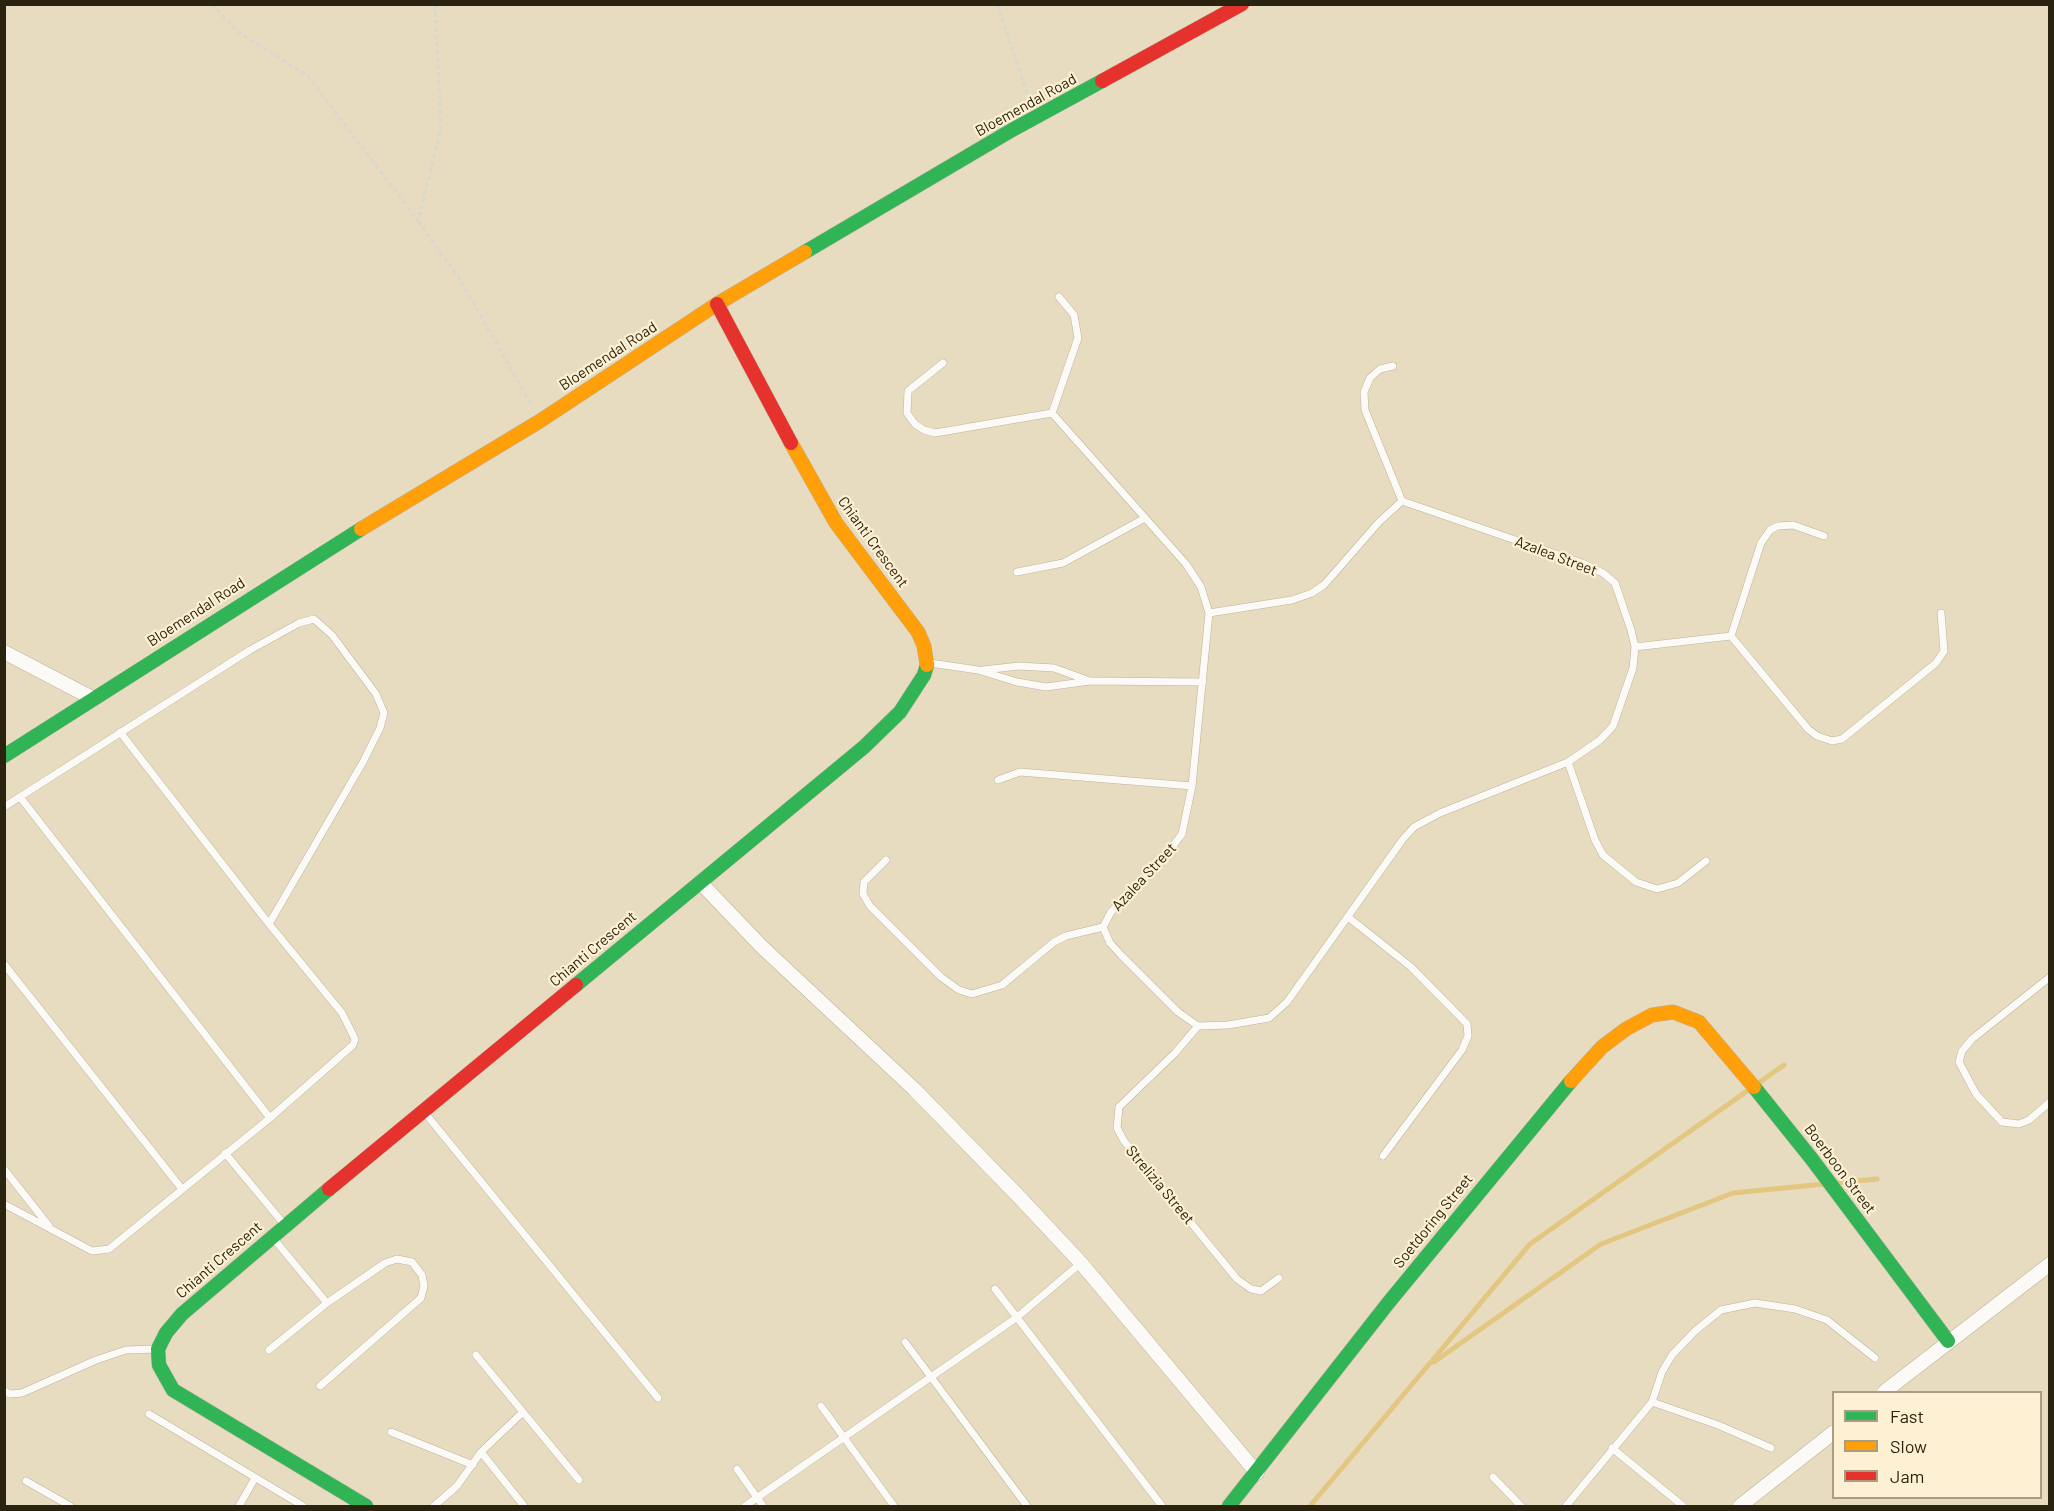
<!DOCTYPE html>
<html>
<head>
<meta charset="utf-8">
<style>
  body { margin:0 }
  #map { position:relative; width:2054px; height:1511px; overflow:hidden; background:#e7dcc0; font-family:Barlow,sans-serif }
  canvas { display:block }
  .frame { position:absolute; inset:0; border:6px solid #2a230f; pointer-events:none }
  .legend { position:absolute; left:1832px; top:1391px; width:210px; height:108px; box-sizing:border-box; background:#fdf0d3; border:2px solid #a99e85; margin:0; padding:8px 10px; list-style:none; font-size:18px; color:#2a230f }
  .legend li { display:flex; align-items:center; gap:12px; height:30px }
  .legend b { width:30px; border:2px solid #a99e85 }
</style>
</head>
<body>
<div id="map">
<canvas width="2054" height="1511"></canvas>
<div class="frame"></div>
<ul class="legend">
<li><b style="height:8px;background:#30b455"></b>Fast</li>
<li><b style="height:8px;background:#ff9f0a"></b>Slow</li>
<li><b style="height:8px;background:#e5322d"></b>Jam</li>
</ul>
</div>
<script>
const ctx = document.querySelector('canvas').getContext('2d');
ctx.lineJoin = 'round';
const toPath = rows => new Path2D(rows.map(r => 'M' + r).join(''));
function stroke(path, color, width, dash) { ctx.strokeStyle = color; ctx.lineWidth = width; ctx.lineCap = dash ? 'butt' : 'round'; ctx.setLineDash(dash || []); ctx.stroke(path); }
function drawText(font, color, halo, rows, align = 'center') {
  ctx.font = font + ' Barlow,sans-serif'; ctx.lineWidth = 4.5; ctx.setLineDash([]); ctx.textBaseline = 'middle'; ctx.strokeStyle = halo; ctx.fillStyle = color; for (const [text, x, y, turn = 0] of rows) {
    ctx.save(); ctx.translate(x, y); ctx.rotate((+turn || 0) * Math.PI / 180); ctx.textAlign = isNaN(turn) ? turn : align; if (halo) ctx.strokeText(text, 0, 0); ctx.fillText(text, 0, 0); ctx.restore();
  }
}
stroke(toPath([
  [1836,1183,1877,1179],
  [1434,1362,1601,1244,1733,1193,1824,1184],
  [1310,1506,1530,1244,1784,1065]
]), '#e3c781', 5);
const lane = toPath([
  [943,363,908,391,907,413,915,424,924,430,935,433,1052,413],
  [1393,366,1380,369,1370,378,1364,392,1365,410,1402,501],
  [1052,413,1186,564,1201,587,1209,613,1192,786,1182,834,1159,864,1111,912,1103,927],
  [1052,413,1078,338,1074,315,1059,297],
  [1017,572,1063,563,1145,518],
  [1209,613,1292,600,1312,593,1324,585,1379,522,1402,501],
  [1731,636,1761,543,1770,530,1778,526,1793,525,1824,536],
  [1635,647,1731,636,1808,729,1817,736,1832,741,1842,739,1936,663,1944,651,1941,613],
  [930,663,978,670,1017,682,1046,687,1090,681,1203,682],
  [983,670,1019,666,1054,668,1087,680],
  [1568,762,1595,840,1603,855,1636,882,1657,889,1678,883,1706,861],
  [998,780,1020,772,1192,786],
  [20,797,270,1118],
  [4,807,250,650,299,623,314,619,332,635,376,694,384,713,380,728,363,762,269,924],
  [886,860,864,882,863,894,870,906,941,977,959,990,972,994,1002,985,1054,942,1066,936,1103,927],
  [1348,917,1411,967,1467,1024,1468,1036,1462,1050,1383,1156],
  [1103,927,1110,943,1121,955,1178,1012,1198,1026,1228,1025,1269,1018,1287,1002,1403,839,1414,827,1440,813,1568,762,1600,740,1613,726,1633,668,1635,647,1631,630,1615,583,1603,573,1582,563,1402,501],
  [4,964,182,1189],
  [2050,977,1972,1039,1962,1051,1959,1062,1976,1094,2002,1122,2019,1124,2029,1120,2050,1102],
  [1198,1026,1175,1053,1119,1107,1117,1128,1124,1141,1237,1279,1251,1289,1261,1291,1279,1278],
  [425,1113,658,1398],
  [225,1153,283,1223],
  [4,1169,49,1226],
  [4,1204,92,1251,109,1249,270,1118,353,1045,355,1039,342,1013,269,924,120,732],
  [273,1238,327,1303],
  [995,1289,1162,1506],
  [905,1342,1027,1506],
  [269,1350,327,1303,385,1263,397,1259,412,1262,422,1275,424,1286,421,1298,320,1386],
  [476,1355,579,1480],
  [4,1391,10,1394,22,1393,96,1360,126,1350,156,1349],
  [1652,1402,1718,1425,1771,1448],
  [821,1406,894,1506],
  [149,1414,303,1506],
  [391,1432,473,1465],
  [1612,1448,1683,1506],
  [481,1452,524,1506],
  [737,1469,763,1506],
  [1493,1477,1521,1506],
  [26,1481,70,1506],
  [239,1506,255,1478],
  [434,1506,457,1486,481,1452,523,1412],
  [745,1506,1016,1318,1081,1263],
  [1566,1506,1652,1402,1662,1372,1672,1355,1695,1331,1721,1310,1755,1303,1795,1309,1827,1320,1875,1358]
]);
const street = toPath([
  [4,652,92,698],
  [700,882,761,946,914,1089,1023,1201,1081,1263,1257,1473],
  [1884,1392,2050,1264],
  [1740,1506,1834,1432]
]);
const fast = toPath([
  [805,252,1012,130,1102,81],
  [4,756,361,529],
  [576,985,864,747,900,712,924,675,927,665],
  [1754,1087,1811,1158,1948,1341],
  [329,1189,182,1314,166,1333,158,1349,159,1365,173,1390,366,1506],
  [1229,1506,1389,1302,1571,1081]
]);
const slow = toPath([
  [791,443,836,523,918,632,924,646,927,665],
  [361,529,540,421,717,304,805,252],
  [1571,1081,1602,1047,1626,1029,1652,1015,1673,1012,1699,1022,1754,1087]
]);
const jam = toPath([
  [1102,81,1242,4],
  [717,304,791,443],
  [329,1189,576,985]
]);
stroke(lane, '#bcb39d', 8);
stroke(street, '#bcb39d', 15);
stroke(fast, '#bcb39d', 15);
stroke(slow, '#bcb39d', 15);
stroke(jam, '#bcb39d', 15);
stroke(toPath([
  [212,4,238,32,308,76,418,221,441,129,435,4],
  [997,4,1029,99],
  [418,221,459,278,532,406]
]), '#dad7ce', 3, [4.5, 3]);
stroke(lane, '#fbfaf6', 7);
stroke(street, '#fbfaf6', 14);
stroke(fast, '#30b455', 14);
stroke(slow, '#ff9f0a', 14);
stroke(jam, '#e5322d', 14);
drawText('15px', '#2a230f', '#fdf0d3', [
  ["Bloemendal Road",1026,105,-29],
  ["Bloemendal Road",608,356,-33],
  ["Chianti Crescent",873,542,54],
  ["Azalea Street",1556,556,21],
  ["Bloemendal Road",196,612,-33],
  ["Azalea Street",1144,877,-47],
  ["Chianti Crescent",593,949,-40],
  ["Boerboon Street",1840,1169,53],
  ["Strelizia Street",1160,1185,50],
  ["Soetdoring Street",1433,1221,-51],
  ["Chianti Crescent",219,1260,-41]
]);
</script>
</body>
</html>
